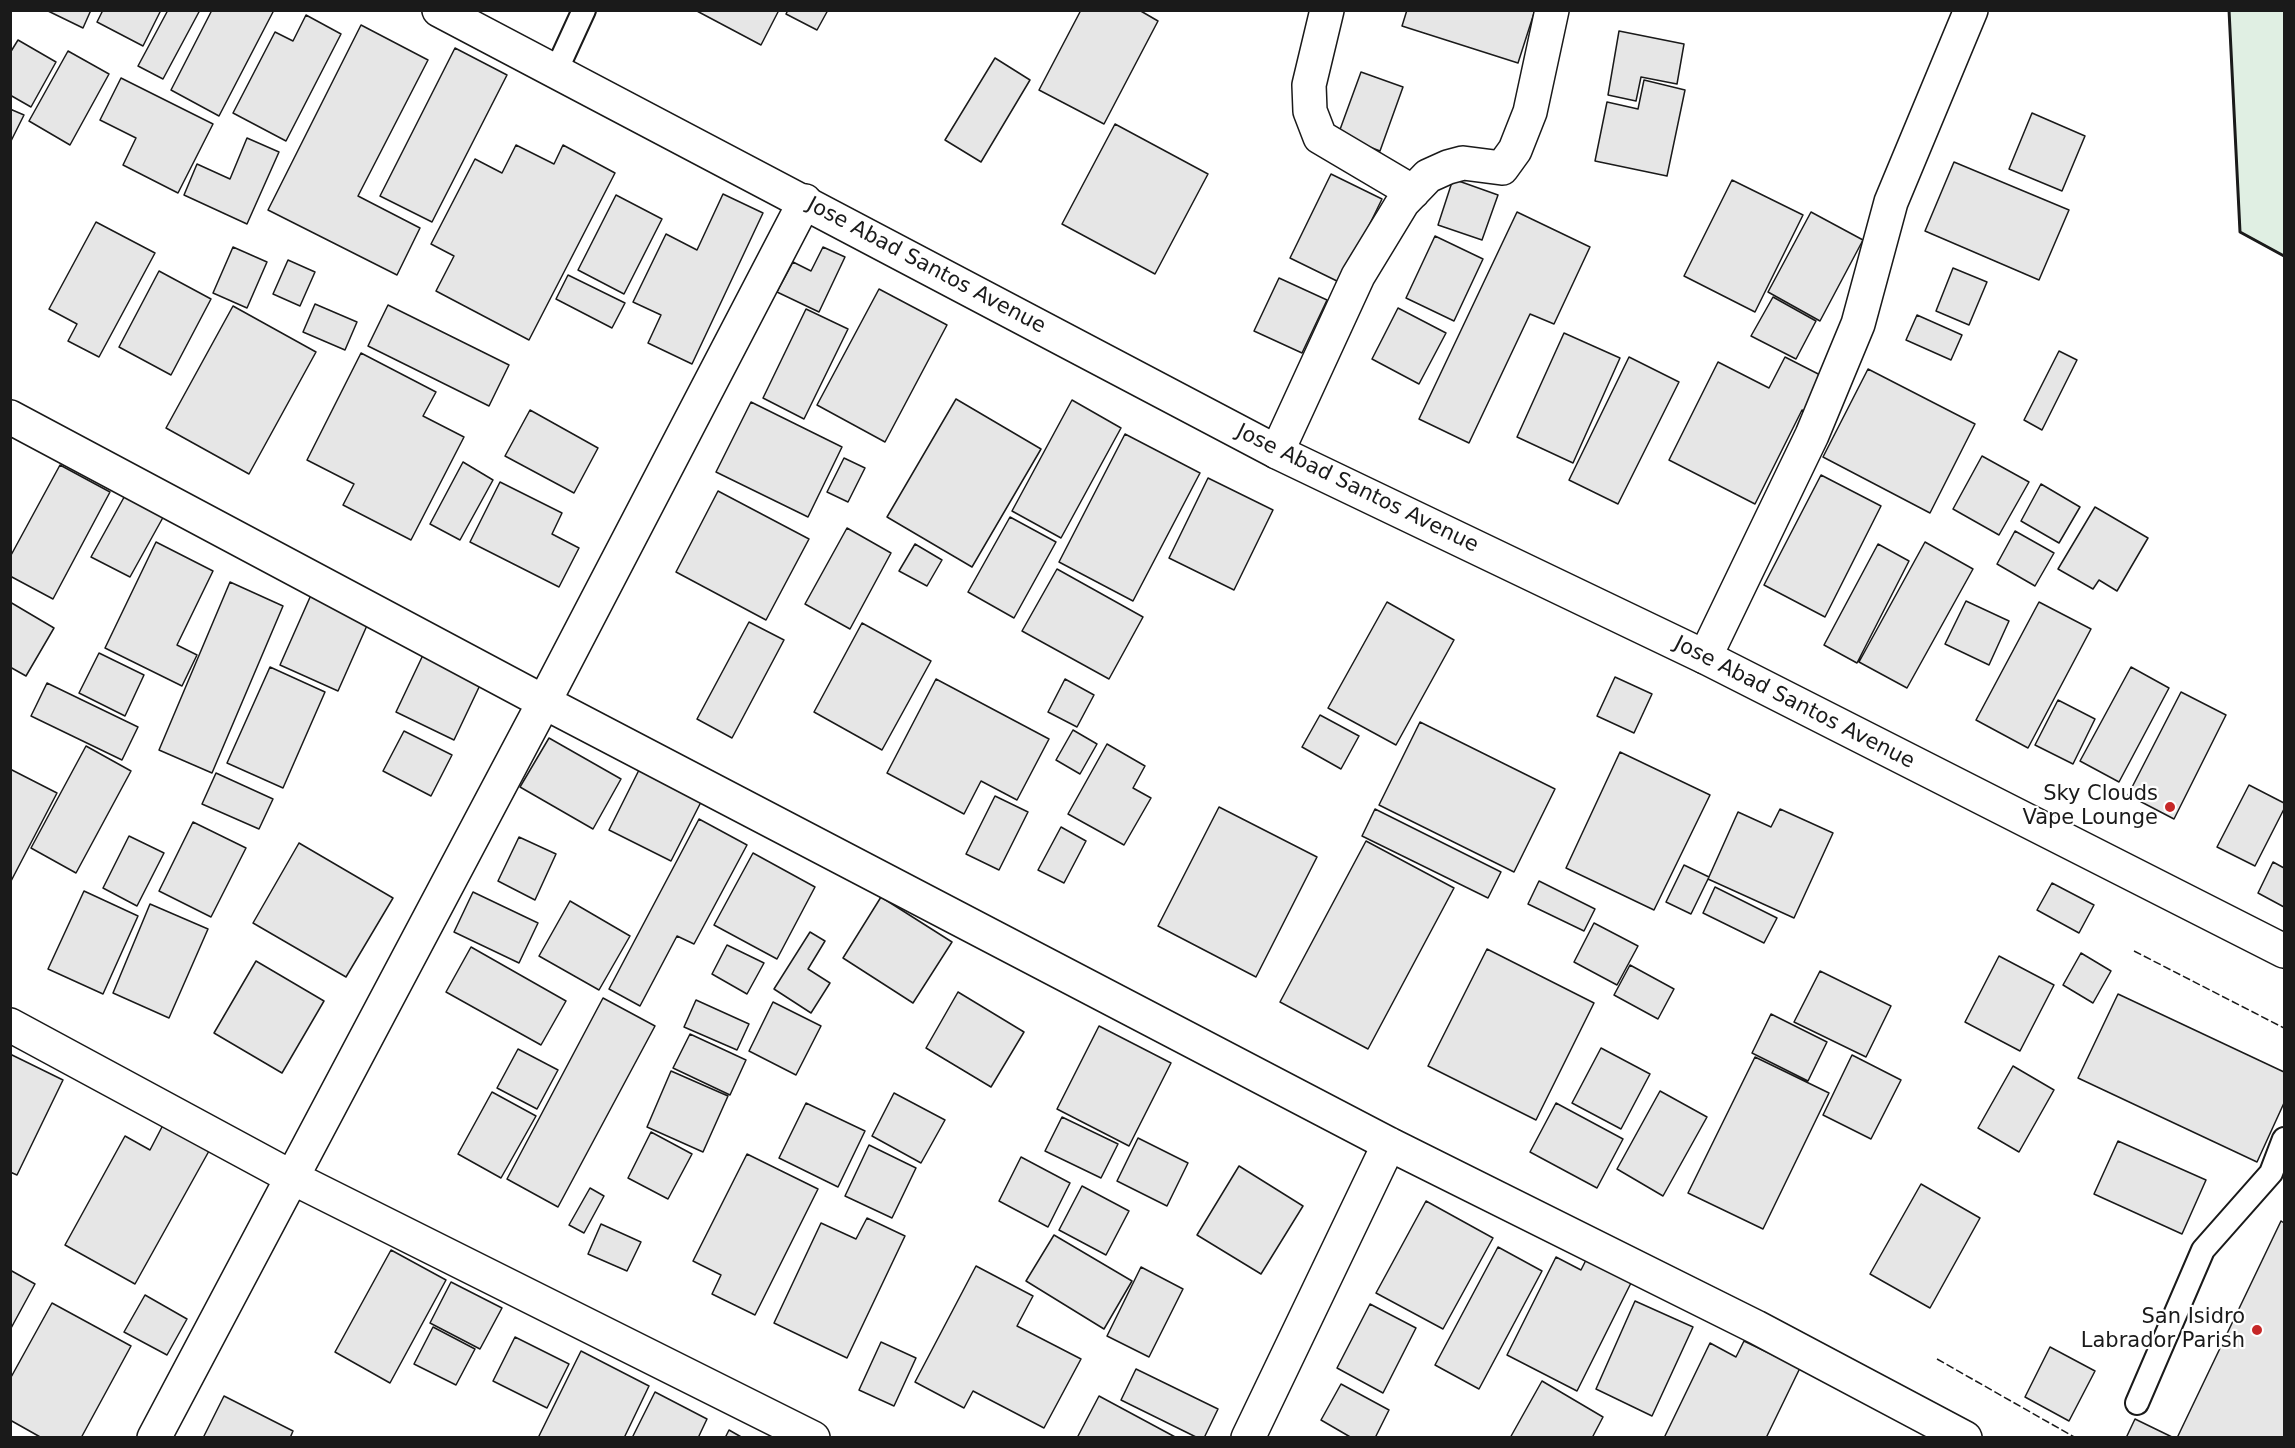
<!DOCTYPE html>
<html>
<head>
<meta charset="utf-8">
<style>
  body { margin:0 }
  #map { position:relative; width:2295px; height:1448px; overflow:hidden; background:#fff; font-family:"DejaVu Sans",sans-serif }
  canvas { display:block }
  .frame { position:absolute; inset:0; border:12px solid #1a1a1a; pointer-events:none }
</style>
</head>
<body>
<div id="map">
<canvas width="2295" height="1448"></canvas>
<div class="frame"></div>
</div>
<script>
const ctx = document.querySelector('canvas').getContext('2d');
ctx.lineJoin = 'round';
function fillPath(path, color) { ctx.fillStyle = color; ctx.fill(path, 'evenodd'); }
const toPath = rows => new Path2D(rows.map(r => 'M' + r).join(''));
function stroke(path, color, width, dash) { ctx.strokeStyle = color; ctx.lineWidth = width; ctx.lineCap = dash ? 'butt' : 'round'; ctx.setLineDash(dash || []); ctx.stroke(path); }
function drawText(font, color, halo, rows, align = 'center') {
  ctx.font = font + ' "DejaVu Sans",sans-serif'; ctx.lineWidth = 4.5; ctx.setLineDash([]); ctx.textBaseline = 'middle'; ctx.strokeStyle = halo; ctx.fillStyle = color; for (const [text, x, y, turn = 0] of rows) {
    ctx.save(); ctx.translate(x, y); ctx.rotate((+turn || 0) * Math.PI / 180); ctx.textAlign = isNaN(turn) ? turn : align; if (halo) ctx.strokeText(text, 0, 0); ctx.fillText(text, 0, 0); ctx.restore();
  }
}
const green = toPath([
  [2229,11,2284,11,2284,256,2240,232,2229,11]
]);
fillPath(green, '#e0efe3');
stroke(green, '#6a6a6a', 1.5);
const building = toPath([
  [46,10,91,10,83,28,46,10],
  [103,10,161,10,143,46,97,22,103,10],
  [168,10,200,10,163,79,138,66,168,10],
  [212,10,274,10,219,116,171,90,212,10],
  [695,10,779,10,761,45,695,10],
  [788,10,828,10,817,30,786,14,788,10],
  [1081,10,1139,10,1158,21,1104,124,1039,90,1081,10],
  [1407,10,1535,10,1518,63,1402,26,1407,10],
  [306,15,341,34,286,141,233,113,275,32,293,41,306,15],
  [361,25,428,60,358,196,420,228,397,275,268,210,361,25],
  [1619,31,1684,44,1677,84,1641,77,1636,101,1608,95,1619,31],
  [18,40,56,62,31,107,10,95,10,53,18,40],
  [455,48,507,75,432,222,380,196,455,48],
  [68,51,109,74,70,145,29,121,68,51],
  [995,58,1030,80,981,162,945,140,995,58],
  [1361,72,1403,87,1380,151,1338,135,1361,72],
  [121,78,213,124,178,193,123,165,136,138,100,120,121,78],
  [1644,80,1685,90,1667,176,1595,161,1607,102,1638,109,1644,80],
  [10,109,24,115,10,143,10,109],
  [2032,113,2085,136,2062,191,2009,169,2032,113],
  [1115,124,1208,174,1155,274,1062,224,1115,124],
  [247,138,279,152,247,224,184,195,197,164,230,179,247,138],
  [516,145,554,164,563,145,615,173,529,340,436,291,454,256,431,244,475,159,502,173,516,145],
  [1954,162,2069,210,2039,280,1925,231,1954,162],
  [1331,174,1382,199,1341,283,1290,258,1331,174],
  [1453,179,1498,195,1482,240,1438,225,1453,179],
  [1732,180,1803,215,1755,312,1684,276,1732,180],
  [723,194,763,213,692,364,648,343,661,315,633,302,666,234,697,250,723,194],
  [616,195,662,219,624,294,578,270,616,195],
  [1517,212,1590,247,1554,324,1530,314,1469,443,1419,419,1517,212],
  [1811,212,1863,240,1820,321,1768,292,1811,212],
  [96,222,155,253,99,357,68,341,77,324,49,309,96,222],
  [1435,236,1483,259,1454,321,1406,298,1435,236],
  [233,247,267,262,247,308,213,293,233,247],
  [823,247,845,257,819,312,777,292,793,262,811,271,823,247],
  [288,260,315,272,300,306,273,294,288,260],
  [1953,268,1987,282,1969,325,1936,311,1953,268],
  [159,271,211,299,171,375,119,347,159,271],
  [568,275,625,303,612,328,556,299,568,275],
  [1279,278,1327,300,1302,353,1254,331,1279,278],
  [879,289,947,325,885,442,817,405,879,289],
  [1773,297,1816,321,1796,359,1751,336,1773,297],
  [315,304,357,322,345,350,303,332,315,304],
  [388,305,509,365,489,406,368,346,388,305],
  [233,306,316,352,249,474,166,428,233,306],
  [1398,308,1446,333,1419,384,1372,359,1398,308],
  [806,309,848,329,804,419,763,398,806,309],
  [1917,315,1962,335,1951,360,1906,340,1917,315],
  [1564,333,1620,358,1573,463,1517,437,1564,333],
  [2059,351,2077,360,2042,430,2024,420,2059,351],
  [361,353,436,392,423,416,464,437,411,540,343,505,354,484,307,460,361,353],
  [1629,357,1679,382,1618,504,1569,480,1629,357],
  [1785,357,1830,380,1813,416,1802,410,1755,504,1669,460,1718,362,1769,388,1785,357],
  [1868,369,1975,424,1930,513,1823,457,1868,369],
  [956,399,1041,449,972,567,887,517,956,399],
  [1072,400,1121,428,1061,538,1012,511,1072,400],
  [751,402,842,447,808,517,716,472,751,402],
  [530,410,598,448,574,493,505,456,530,410],
  [1125,434,1200,473,1133,601,1059,562,1125,434],
  [1982,456,2029,482,1999,535,1953,509,1982,456],
  [844,458,865,468,848,502,827,492,844,458],
  [463,462,493,480,460,540,430,524,463,462],
  [60,465,110,492,53,599,10,576,10,557,60,465],
  [1821,475,1881,506,1825,617,1764,585,1821,475],
  [1208,478,1273,510,1234,590,1169,558,1208,478],
  [133,481,171,503,130,577,91,557,133,481],
  [500,482,562,513,552,534,579,548,559,587,470,542,500,482],
  [2041,484,2080,507,2059,543,2021,521,2041,484],
  [718,491,809,539,766,620,676,572,718,491],
  [2095,507,2148,538,2117,591,2099,580,2093,589,2058,569,2095,507],
  [1010,517,1056,542,1014,618,968,592,1010,517],
  [847,528,891,553,850,629,805,604,847,528],
  [2015,531,2054,553,2035,586,1997,564,2015,531],
  [156,542,213,571,177,645,197,655,182,686,105,648,156,542],
  [1925,542,1973,569,1907,688,1859,662,1925,542],
  [915,544,942,560,927,586,899,571,915,544],
  [1878,544,1909,561,1857,663,1824,645,1878,544],
  [1057,569,1143,617,1109,679,1022,631,1057,569],
  [230,582,283,606,212,773,159,750,230,582],
  [311,595,369,621,338,691,280,665,311,595],
  [1966,601,2009,621,1989,665,1945,644,1966,601],
  [10,602,54,628,26,676,10,667,10,602],
  [1387,602,1454,640,1396,745,1328,708,1387,602],
  [2039,602,2091,629,2028,748,1976,720,2039,602],
  [749,622,784,640,732,738,697,719,749,622],
  [862,623,931,661,882,750,814,712,862,623],
  [99,653,144,675,125,716,79,693,99,653],
  [423,655,481,683,454,740,396,712,423,655],
  [270,667,325,692,283,788,227,763,270,667],
  [2131,667,2169,688,2119,782,2080,761,2131,667],
  [1615,677,1652,694,1634,733,1597,716,1615,677],
  [936,679,1049,739,1017,800,981,781,964,814,887,773,936,679],
  [1065,679,1094,695,1077,727,1048,712,1065,679],
  [47,683,138,727,122,760,31,716,47,683],
  [2181,692,2226,715,2174,819,2128,795,2181,692],
  [2058,700,2095,719,2073,764,2035,745,2058,700],
  [1320,715,1359,736,1341,769,1302,747,1320,715],
  [1420,722,1555,789,1514,872,1379,805,1420,722],
  [1073,730,1097,744,1080,774,1056,760,1073,730],
  [404,731,452,755,431,796,383,771,404,731],
  [549,738,621,779,593,829,520,787,549,738],
  [1107,744,1145,766,1133,788,1151,798,1124,845,1068,814,1107,744],
  [86,746,131,771,76,873,31,848,86,746],
  [1620,752,1710,795,1654,910,1566,868,1620,752],
  [10,769,57,793,10,883,10,769],
  [639,770,701,802,671,861,609,830,639,770],
  [216,773,273,799,259,829,202,804,216,773],
  [2249,785,2284,803,2284,809,2255,866,2217,847,2249,785],
  [995,796,1028,812,999,870,966,854,995,796],
  [1219,807,1317,857,1256,977,1158,926,1219,807],
  [1375,809,1501,872,1488,898,1362,836,1375,809],
  [1780,809,1833,833,1794,918,1708,879,1738,812,1771,827,1780,809],
  [699,819,747,845,694,944,677,936,640,1006,609,989,699,819],
  [193,822,246,848,211,917,159,891,193,822],
  [1061,827,1086,841,1064,883,1038,870,1061,827],
  [129,836,164,853,137,906,103,888,129,836],
  [519,837,556,854,535,900,498,881,519,837],
  [1366,841,1454,888,1368,1049,1280,1002,1366,841],
  [299,843,393,898,346,977,253,923,299,843],
  [753,853,815,887,777,959,714,925,753,853],
  [2273,862,2284,868,2284,907,2258,893,2273,862],
  [1684,865,1709,877,1691,914,1666,902,1684,865],
  [1539,881,1595,909,1584,931,1528,904,1539,881],
  [2052,883,2094,905,2079,933,2037,910,2052,883],
  [1715,887,1777,918,1764,943,1703,913,1715,887],
  [84,891,138,916,103,994,48,969,84,891],
  [473,892,538,923,519,963,454,932,473,892],
  [881,897,952,942,913,1003,843,958,881,897],
  [570,901,630,936,599,990,539,956,570,901],
  [150,904,208,929,169,1018,113,993,150,904],
  [1594,923,1638,946,1617,985,1574,962,1594,923],
  [810,932,825,941,808,969,830,983,811,1013,774,989,810,932],
  [727,945,764,963,747,994,712,974,727,945],
  [471,947,566,1001,541,1045,446,992,471,947],
  [1487,949,1594,1003,1536,1120,1428,1066,1487,949],
  [2081,953,2111,971,2093,1003,2063,985,2081,953],
  [1999,956,2054,985,2020,1051,1965,1022,1999,956],
  [256,961,324,1001,282,1073,214,1033,256,961],
  [1630,965,1674,989,1658,1019,1614,995,1630,965],
  [1820,971,1891,1006,1866,1057,1794,1022,1820,971],
  [958,992,1024,1032,991,1087,926,1048,958,992],
  [2118,994,2284,1072,2284,1103,2257,1162,2078,1078,2118,994],
  [603,998,655,1026,558,1207,507,1179,603,998],
  [696,1000,749,1024,737,1050,684,1027,696,1000],
  [773,1002,821,1026,796,1075,749,1051,773,1002],
  [1771,1014,1827,1042,1808,1081,1752,1053,1771,1014],
  [1099,1026,1171,1063,1129,1146,1057,1109,1099,1026],
  [690,1034,746,1060,730,1095,673,1068,690,1034],
  [1601,1048,1650,1074,1621,1129,1572,1103,1601,1048],
  [518,1049,558,1070,537,1109,497,1088,518,1049],
  [10,1054,63,1080,17,1175,10,1172,10,1054],
  [1852,1055,1901,1080,1871,1139,1823,1115,1852,1055],
  [1755,1057,1829,1093,1763,1229,1688,1193,1755,1057],
  [2013,1066,2054,1090,2019,1152,1978,1128,2013,1066],
  [671,1071,728,1096,703,1152,647,1127,671,1071],
  [1660,1091,1707,1117,1663,1196,1617,1169,1660,1091],
  [492,1092,536,1116,501,1178,458,1154,492,1092],
  [894,1093,945,1120,921,1163,872,1136,894,1093],
  [806,1103,865,1131,838,1187,779,1158,806,1103],
  [1556,1103,1623,1139,1597,1188,1530,1152,1556,1103],
  [1062,1117,1118,1144,1101,1178,1045,1151,1062,1117],
  [163,1125,209,1151,135,1284,65,1245,125,1136,150,1150,163,1125],
  [651,1132,692,1154,668,1199,628,1178,651,1132],
  [1138,1138,1188,1163,1167,1206,1117,1181,1138,1138],
  [2118,1141,2206,1180,2182,1234,2094,1194,2118,1141],
  [869,1145,916,1168,892,1218,845,1196,869,1145],
  [747,1154,818,1189,755,1315,712,1294,721,1275,693,1261,747,1154],
  [1021,1157,1070,1183,1048,1227,999,1201,1021,1157],
  [1239,1166,1303,1206,1261,1274,1197,1235,1239,1166],
  [1921,1184,1980,1218,1930,1308,1870,1274,1921,1184],
  [1082,1186,1129,1211,1106,1255,1059,1230,1082,1186],
  [590,1188,604,1196,584,1233,569,1225,590,1188],
  [1426,1201,1493,1238,1443,1329,1376,1293,1426,1201],
  [867,1218,905,1236,847,1358,774,1323,821,1223,856,1239,867,1218],
  [2281,1221,2284,1223,2284,1438,2177,1438,2281,1221],
  [601,1224,641,1242,627,1271,588,1254,601,1224],
  [1054,1235,1132,1281,1104,1329,1026,1281,1054,1235],
  [1498,1247,1542,1271,1479,1389,1435,1365,1498,1247],
  [391,1250,446,1280,390,1383,335,1352,391,1250],
  [1556,1257,1581,1270,1586,1260,1631,1283,1577,1391,1507,1355,1556,1257],
  [976,1266,1033,1296,1017,1326,1081,1359,1044,1428,973,1391,964,1408,915,1382,976,1266],
  [1141,1267,1183,1289,1149,1357,1107,1336,1141,1267],
  [10,1270,35,1284,10,1330,10,1270],
  [451,1282,502,1308,480,1349,430,1323,451,1282],
  [145,1295,187,1319,167,1355,124,1332,145,1295],
  [1635,1301,1693,1327,1652,1416,1596,1389,1635,1301],
  [52,1303,131,1346,81,1438,42,1438,10,1420,10,1379,52,1303],
  [1370,1304,1416,1328,1383,1393,1337,1368,1370,1304],
  [433,1327,475,1349,456,1385,414,1364,433,1327],
  [515,1337,569,1364,547,1408,493,1381,515,1337],
  [1744,1341,1800,1368,1766,1438,1664,1438,1710,1343,1736,1357,1744,1341],
  [881,1342,916,1358,894,1406,859,1390,881,1342],
  [2050,1347,2095,1371,2069,1421,2025,1397,2050,1347],
  [581,1351,649,1386,624,1438,538,1438,581,1351],
  [1136,1369,1218,1409,1204,1438,1198,1438,1121,1400,1136,1369],
  [1542,1381,1603,1417,1592,1438,1510,1438,1542,1381],
  [1341,1384,1389,1410,1375,1438,1352,1438,1321,1420,1341,1384],
  [655,1392,707,1419,698,1438,632,1438,655,1392],
  [224,1396,293,1431,290,1438,203,1438,224,1396],
  [1099,1396,1177,1438,1077,1438,1099,1396],
  [2135,1419,2172,1437,2126,1438,2135,1419],
  [729,1430,743,1438,725,1438,729,1430]
]);
fillPath(building, '#e6e6e6');
stroke(building, '#1a1a1a', 1.5);
const service = toPath([
  [556,71,584,10],
  [2137,1403,2203,1250,2271,1173,2284,1139]
]);
const minor = toPath([
  [1327,10,1309,85,1310,111,1320,137,1413,192],
  [10,417,544,702,1389,1144,1756,1327,1965,1438],
  [1277,452,1358,276,1403,202,1428,176,1448,167,1463,163,1502,168,1515,150,1530,112,1552,10],
  [1705,657,1812,435,1858,324,1891,202,1971,10],
  [10,1025,293,1178,813,1438],
  [154,1438,544,702,805,201],
  [1248,1438,1389,1144]
]);
const trunk = toPath([
  [439,10,1277,452,1705,657,2284,951]
]);
stroke(service, '#1a1a1a', 26);
stroke(minor, '#1a1a1a', 36);
stroke(trunk, '#1a1a1a', 36);
stroke(service, '#fff', 22);
stroke(minor, '#fff', 33);
stroke(trunk, '#fff', 33);
stroke(toPath([
  [2134,951,2284,1028],
  [1937,1359,2076,1438]
]), '#1a1a1a', 1.5, [8, 3]);
stroke(toPath([
  [2229,10,2240,232,2284,256]
]), '#1a1a1a', 3);
for (const [x, y, r, color] of [
  [2170,807,6,"#c62828"],
  [2257,1330,6,"#c62828"]
]) { const dot = new Path2D(); dot.arc(x, y, r, 0, 2 * Math.PI); ctx.fillStyle = color; ctx.fill(dot); stroke(dot, '#fff', 2); }
drawText('21px', '#1a1a1a', '#fff', [
  ["Jose Abad Santos Avenue",926,266,28],
  ["Jose Abad Santos Avenue",1357,489,26],
  ["Jose Abad Santos Avenue",1794,703,27]
]);
drawText('21px', '#1a1a1a', '#fff', [
  ["Sky Clouds",2158,795],
  ["Vape Lounge",2158,819],
  ["San Isidro",2245,1318],
  ["Labrador Parish",2245,1342]
], 'right');
</script>
</body>
</html>
